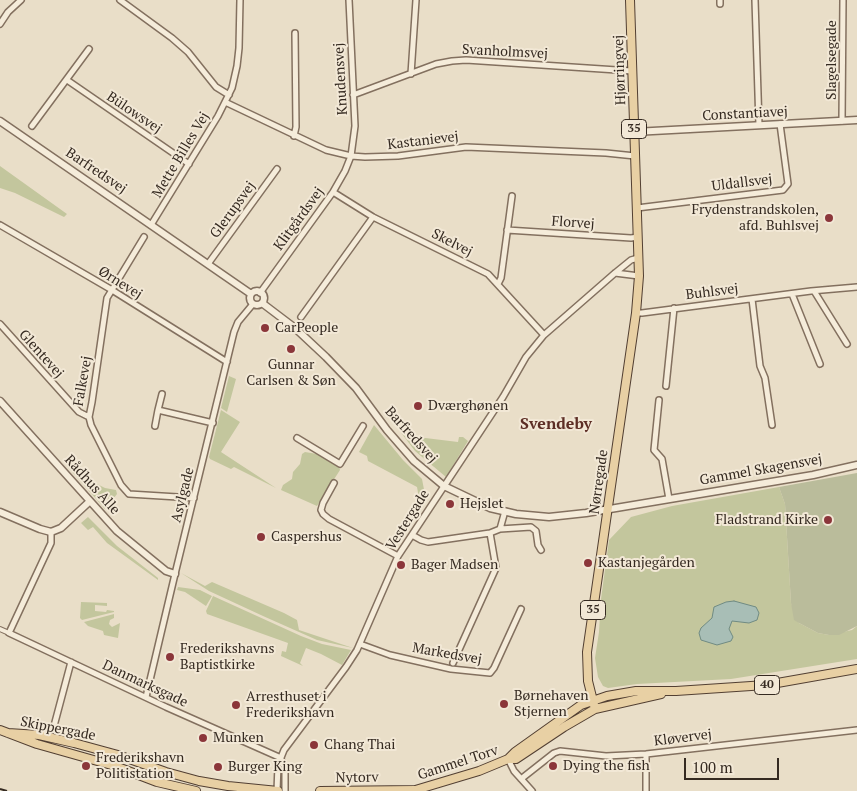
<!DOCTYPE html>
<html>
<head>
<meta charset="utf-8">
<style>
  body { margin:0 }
  #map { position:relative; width:857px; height:791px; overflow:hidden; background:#e9dec8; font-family:"PT Serif",serif }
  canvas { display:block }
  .scale { position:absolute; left:684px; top:758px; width:95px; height:22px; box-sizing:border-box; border:2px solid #352a21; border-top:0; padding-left:6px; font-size:15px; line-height:18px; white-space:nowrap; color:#352a21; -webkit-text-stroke:4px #f2e8d6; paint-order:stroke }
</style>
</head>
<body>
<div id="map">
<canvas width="857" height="791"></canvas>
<div class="scale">100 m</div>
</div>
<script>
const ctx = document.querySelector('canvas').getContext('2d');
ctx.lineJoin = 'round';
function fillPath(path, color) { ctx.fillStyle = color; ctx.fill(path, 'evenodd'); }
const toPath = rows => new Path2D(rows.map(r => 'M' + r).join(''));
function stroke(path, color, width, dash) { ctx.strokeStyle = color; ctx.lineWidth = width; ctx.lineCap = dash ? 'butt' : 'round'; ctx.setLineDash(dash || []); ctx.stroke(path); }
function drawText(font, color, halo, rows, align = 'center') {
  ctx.font = font + ' "PT Serif",serif'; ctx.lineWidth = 4; ctx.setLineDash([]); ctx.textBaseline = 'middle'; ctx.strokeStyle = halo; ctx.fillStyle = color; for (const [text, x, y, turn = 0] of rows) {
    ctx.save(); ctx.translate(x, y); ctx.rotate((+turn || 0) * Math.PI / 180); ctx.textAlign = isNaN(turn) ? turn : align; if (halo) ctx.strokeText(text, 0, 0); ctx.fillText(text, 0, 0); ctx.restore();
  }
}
fillPath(toPath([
  [0,166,67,214,64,217,15,193,0,188],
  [229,376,236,379,227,412,221,408],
  [221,410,240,422,221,452,276,488,234,467,231,469,210,459,209,457],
  [374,425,403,460,422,479,426,500,423,505,417,502,419,498,417,487,368,461,367,456,359,452],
  [399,430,409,430,409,436,458,442,459,437,463,437,468,441,446,477,415,451],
  [305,452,317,454,339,466,340,470,317,506,281,490,283,485,292,479,293,472,300,464,302,454],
  [75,459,86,474,97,484,105,488,116,490,117,494,105,509,67,466],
  [779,487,785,504,791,603,799,623,818,633,829,635,852,630,857,626,857,659,731,679,637,684,608,688,603,686,598,677,595,658,599,632,601,599,609,540,631,517,672,506],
  [88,517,117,546,158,578,158,580,107,543,93,527,88,530,81,523],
  [181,573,205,586,212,582,284,613,297,620,299,630,353,648,317,640,263,616,209,591],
  [178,587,200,590,212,596,206,606,185,592,177,590],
  [213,596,301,636,322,644,351,650,342,665,321,654,306,648,300,663,303,666,281,656,282,651,286,652,288,643,207,614,206,611],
  [81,602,107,603,107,606,95,605,95,611,106,612,107,610,114,611,114,612,82,620,80,618],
  [114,614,114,618,110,620,109,624,112,627,120,623,118,638,104,635,103,631,88,626,84,622]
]), '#c3c69d');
fillPath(toPath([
  [857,473,857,626,839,635,829,635,818,633,799,623,794,620,791,603,785,504,779,487]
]), '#babc9b');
const water = toPath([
  [734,601,756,607,759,613,757,620,749,623,732,621,729,629,733,637,731,641,717,645,701,640,699,633,701,628,712,618,714,607,726,602,734,601]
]);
fillPath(water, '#a8beb6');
stroke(water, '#708b83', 1);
const pedestrian = toPath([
  [0,629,9,633]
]);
const minor = toPath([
  [120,0,172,38,188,52,216,87,229,95],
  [720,0,720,4],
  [755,0,759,125],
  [0,24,8,12,21,0],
  [411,74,416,0],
  [67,80,189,164],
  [353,95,436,64,452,61,466,60,632,71],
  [225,102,326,150,351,156,365,157,398,156,466,147,606,153,635,156],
  [842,121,843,0],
  [32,126,89,49],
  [294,136,296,127,295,33],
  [333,192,373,217,488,274,544,335],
  [637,208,783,190,788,184,780,124],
  [0,225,112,290,227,362],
  [151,225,218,116,232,88,237,66,239,48,240,0],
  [507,230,631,238,638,237],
  [144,237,107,298,92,402,89,417,91,425,121,485,129,494,194,498],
  [208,264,277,169],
  [615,273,639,276],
  [498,284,501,278,512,196],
  [814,291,847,344],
  [260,293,333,192,345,171,351,156,355,126,349,0],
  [792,294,820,364],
  [752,299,760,366,765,378,772,425],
  [636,313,642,313,811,291,857,287],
  [301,317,373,217],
  [0,324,79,412,89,417],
  [666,386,674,308],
  [162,394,158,410,213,423],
  [659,400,654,450,662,459,669,499],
  [155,426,158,410],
  [297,438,340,464,363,426],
  [334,483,323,503,321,510,323,514,329,519,398,556],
  [500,529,505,511],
  [51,532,51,543,9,633,166,707,281,758],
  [412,535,421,540,428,542,490,533,500,529,531,527,536,531,538,545,541,550],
  [360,644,390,655,451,669,490,673,494,668,521,609],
  [453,663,496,568,490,533],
  [146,697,175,574,234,332,238,322,253,304],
  [54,726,71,662],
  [281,759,285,768,285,791],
  [508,759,514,771,532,791],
  [521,779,554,753,560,751,606,756,646,754,857,730],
  [277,791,278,765,284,750,346,667,357,650,398,556,503,397,526,357,544,335,615,273,631,260,638,258],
  [646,791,646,754]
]);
const tertiary = toPath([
  [0,121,251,294],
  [634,132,857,120],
  '250 298a7 7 0 1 1 14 0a7 7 0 1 1-14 0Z',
  [262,303,295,328,326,357,356,388,387,430,414,461,444,486,490,508,516,514,549,517,586,513,813,475,857,465],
  [0,401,117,531,166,571,175,574],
  [0,512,40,529,51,532,61,528,89,502]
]);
const primary = toPath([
  [595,709,588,681,587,652,636,313,639,276,630,0],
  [0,730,37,744,115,766,157,782,196,791],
  [8,733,39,735,74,743,118,755,166,772,199,781,228,786,278,791],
  [508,759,515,752,581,705,607,696,636,691,676,691,766,685,857,669],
  [320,791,415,790],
  [412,791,479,771,508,759,516,759,564,727,595,709,661,694]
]);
stroke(pedestrian, '#83705f', 6);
stroke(minor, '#83705f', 8);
stroke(tertiary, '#83705f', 9);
stroke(primary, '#523f32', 10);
stroke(pedestrian, '#f5ecda', 4);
stroke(minor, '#f5ecda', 5);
stroke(tertiary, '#f5ecda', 6);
stroke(primary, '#e8d0a4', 8);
stroke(toPath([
  [0,789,7,791]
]), '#352a21', 2, [9, 9]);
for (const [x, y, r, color] of [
  [829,218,5,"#8b363a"],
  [265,328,5,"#8b363a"],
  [291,349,5,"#8b363a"],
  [418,406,5,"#8b363a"],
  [450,504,5,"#8b363a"],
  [828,520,5,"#8b363a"],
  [261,537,5,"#8b363a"],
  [588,563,5,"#8b363a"],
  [401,565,5,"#8b363a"],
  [170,657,5,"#8b363a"],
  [504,704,5,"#8b363a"],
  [236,705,5,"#8b363a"],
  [203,738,5,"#8b363a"],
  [314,745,5,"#8b363a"],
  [86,766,5,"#8b363a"],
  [553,766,5,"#8b363a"],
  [218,767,5,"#8b363a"]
]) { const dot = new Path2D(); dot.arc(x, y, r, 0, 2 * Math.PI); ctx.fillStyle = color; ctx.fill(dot); stroke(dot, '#f2e8d6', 2); }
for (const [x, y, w] of [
  [634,129,25],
  [593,610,25],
  [767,685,25]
]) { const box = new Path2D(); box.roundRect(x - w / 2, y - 9.5, w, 19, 4); ctx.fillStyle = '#f2e8d6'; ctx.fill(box); stroke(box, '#352a21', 1); }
drawText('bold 12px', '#352a21', null, [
  ["35",634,129],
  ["35",593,610],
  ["40",767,685]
]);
drawText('14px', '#352a21', '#f2e8d6', [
  ["Svanholmsvej",505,52,3],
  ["Slagelsegade",832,60,-90],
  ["Hjørringvej",620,70,-92],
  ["Knudensvej",341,79,-93],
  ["Bülowsvej",134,113,34],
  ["Constantiavej",745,114,-3],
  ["Kastanievej",423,141,-7],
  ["Mette Billes Vej",181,155,-59],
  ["Barfredsvej",96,171,34],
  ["Uldallsvej",742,183,-7],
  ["Glerupsvej",233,210,-54],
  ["Klitgårdsvej",299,219,-54],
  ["Florvej",573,223,4],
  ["Skelvej",452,243,27],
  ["Ørnevej",120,283,32],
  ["Buhlsvej",712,292,-7],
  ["Glentevej",41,354,48],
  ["Falkevej",83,381,-80],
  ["Barfredsvej",411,435,48],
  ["Gammel Skagensvej",761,470,-10],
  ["Nørregade",599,482,-82],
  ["Rådhus Alle",92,485,48],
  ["Asylgade",183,495,-76],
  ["Vestergade",408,520,-58],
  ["Markedsvej",447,654,10],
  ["Danmarksgade",145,684,25],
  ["Skippergade",58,729,11],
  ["Kløvervej",683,738,-7],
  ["Gammel Torv",458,763,-18],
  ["Nytorv",357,778,-1]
]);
drawText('14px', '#352a21', '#f2e8d6', [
  ["Frydenstrandskolen,",819,210,"right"],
  ["afd. Buhlsvej",819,226,"right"],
  ["CarPeople",275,328],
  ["Gunnar",291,365,"center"],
  ["Carlsen & Søn",291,381,"center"],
  ["Dværghønen",428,406],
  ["Hejslet",460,504],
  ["Fladstrand Kirke",818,520,"right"],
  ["Caspershus",271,537],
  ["Kastanjegården",598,563],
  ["Bager Madsen",411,565],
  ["Frederikshavns",180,649],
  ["Baptistkirke",180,665],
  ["Børnehaven",514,696],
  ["Stjernen",514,712],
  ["Arresthuset i",246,697],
  ["Frederikshavn",246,713],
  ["Munken",213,738],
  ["Chang Thai",324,745],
  ["Frederikshavn",96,758],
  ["Politistation",96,774],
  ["Dying the fish",563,766],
  ["Burger King",228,767]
], 'left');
drawText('bold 16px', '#5d2e25', '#f2e8d6', [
  ["Svendeby",556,424]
]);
</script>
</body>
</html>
